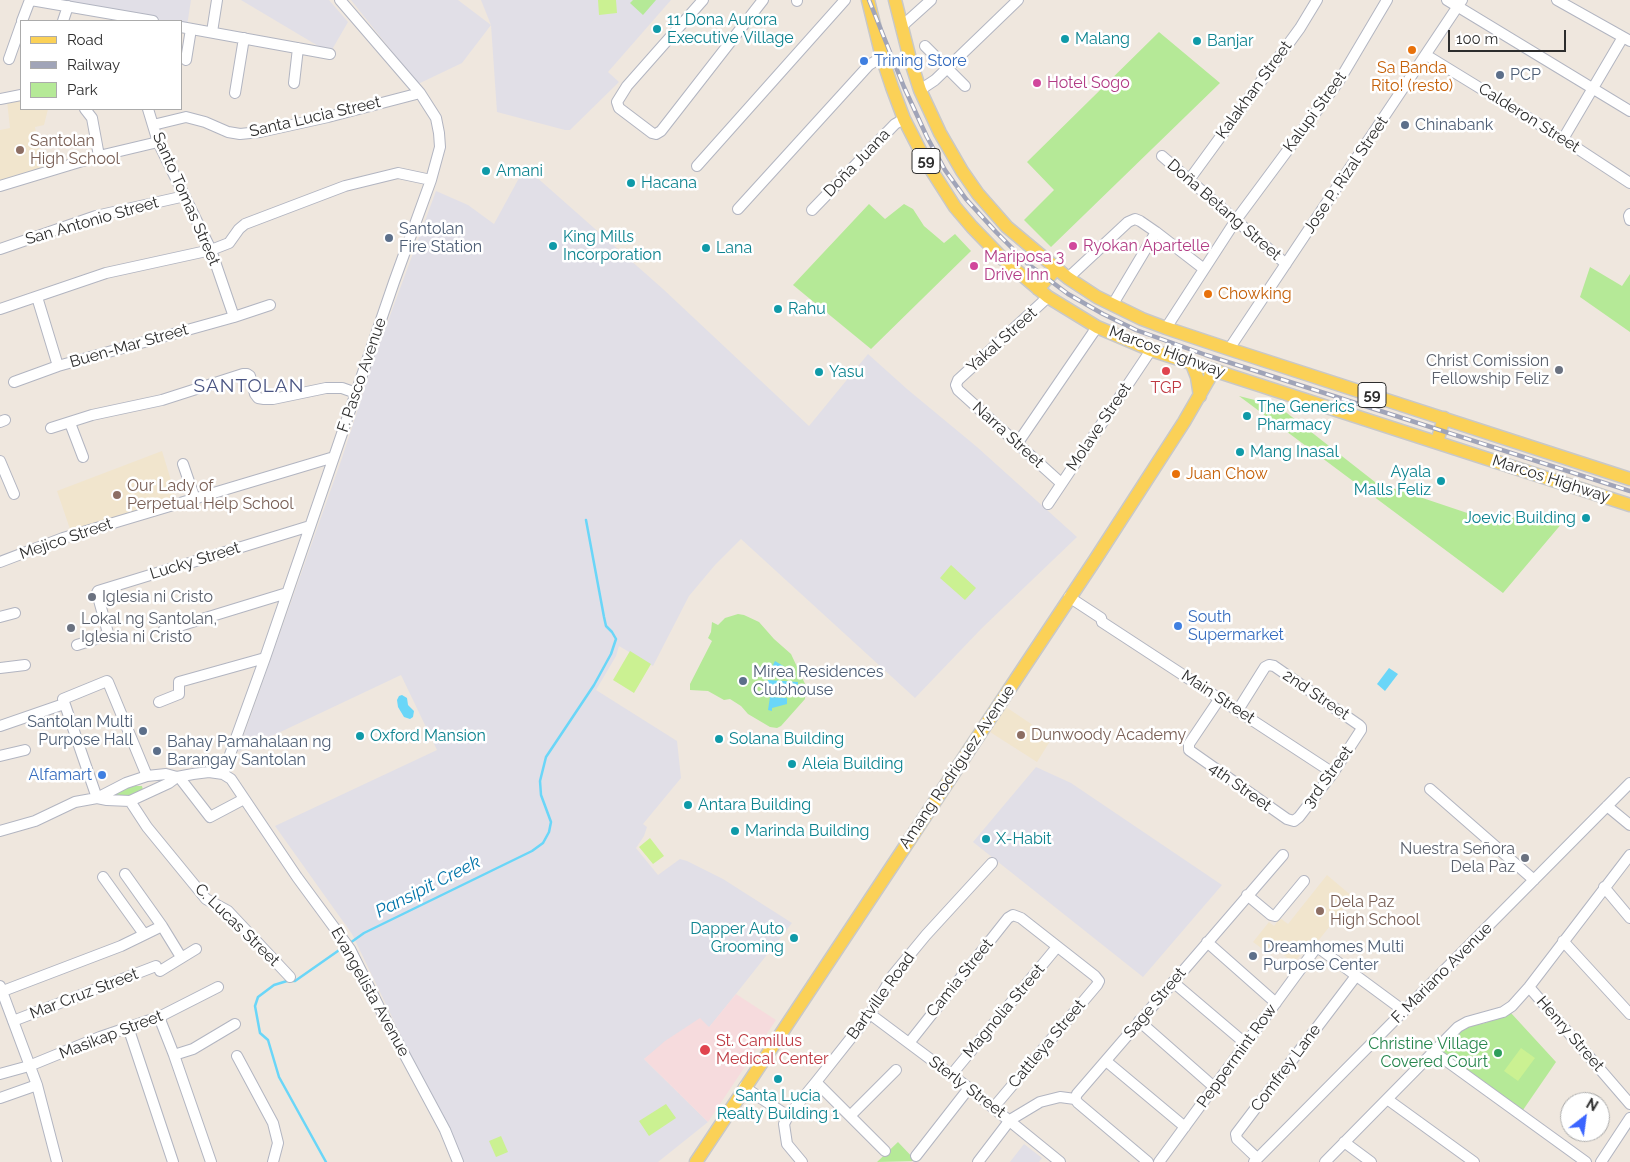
<!DOCTYPE html>
<html>
<head>
<meta charset="utf-8">
<style>
  body { margin:0 }
  #map { position:relative; width:1630px; height:1162px; overflow:hidden; background:#efe7de; font-family:Raleway,sans-serif }
  canvas { display:block }
  .legend { position:absolute; left:20px; top:20px; width:162px; height:90px; box-sizing:border-box; background:#fff; border:1px solid #ababab; margin:0; padding:6px 9px; list-style:none; font-size:15px; color:#2d2d2d }
  .legend li { display:flex; align-items:center; gap:10px; height:25px }
  .legend b { width:25px; border:1px solid #ababab }
  .north { position:absolute; left:1560px; top:1092px; width:50px; height:50px; box-sizing:border-box; background:#fff; border:1px solid #ababab; border-radius:50%; rotate:30deg; font-size:14px; font-weight:700; line-height:20px; text-align:center; color:#2d2d2d }
  .north::after { content:''; display:block; margin:auto; width:18px; height:22px; background:#3b65ff; clip-path:polygon(50% 0,100% 100%,50% 72%,0 100%) }
  .scale { position:absolute; left:1448px; top:30px; width:118px; height:22px; box-sizing:border-box; border:2px solid #2d2d2d; border-top:0; padding-left:6px; font-size:15px; line-height:18px; white-space:nowrap; color:#2d2d2d; -webkit-text-stroke:4px #fff; paint-order:stroke }
</style>
</head>
<body>
<div id="map">
<canvas width="1630" height="1162"></canvas>
<ul class="legend">
<li><b style="height:6px;background:#fbd157"></b>Road</li>
<li><b style="height:6px;background:#a0a4b8"></b>Railway</li>
<li><b style="height:14px;background:#b5e997"></b>Park</li>
</ul>
<div class="north">N</div>
<div class="scale">100 m</div>
</div>
<script>
const ctx = document.querySelector('canvas').getContext('2d');
ctx.lineJoin = 'round';
function fillPath(path, color) { ctx.fillStyle = color; ctx.fill(path, 'evenodd'); }
const toPath = rows => new Path2D(rows.map(r => 'M' + r).join(''));
function stroke(path, color, width, dash) { ctx.strokeStyle = color; ctx.lineWidth = width; ctx.lineCap = dash ? 'butt' : 'round'; ctx.setLineDash(dash || []); ctx.stroke(path); }
function drawText(font, color, halo, rows, align = 'center') {
  ctx.font = font + ' Raleway,sans-serif'; ctx.lineWidth = 5; ctx.setLineDash([]); ctx.textBaseline = 'middle'; ctx.strokeStyle = halo; ctx.fillStyle = color; for (const [text, x, y, turn = 0] of rows) {
    ctx.save(); ctx.translate(x, y); ctx.rotate((+turn || 0) * Math.PI / 180); ctx.textAlign = isNaN(turn) ? turn : align; if (halo) ctx.strokeText(text, 0, 0); ctx.fillText(text, 0, 0); ctx.restore();
  }
}
fillPath(toPath([
  [54,0,191,0,187,26,181,25,181,21,163,21],
  [241,0,329,0,348,22,330,53],
  [351,0,458,0,491,25,481,0,671,0,608,72,619,82,570,130,565,130,497,112,491,25,462,63,418,84],
  [525,167,663,289,809,426,868,354,907,389,977,447,1077,537,982,628,915,698,741,539,715,565,689,596,653,666,619,646,616,656,596,690,677,741,681,778,643,824,647,827,644,836,636,848,658,875,680,859,687,861,723,879,792,923,709,1028,700,1019,644,1059,708,1122,658,1162,462,1162,352,934,275,826,437,750,401,675,238,752,342,458,374,359,436,191,468,205,494,224],
  [1036,767,1071,783,1222,885,1143,977,973,842],
  [1024,1144,1042,1158,1039,1162,1010,1162]
]), '#e1dfe7');
fillPath(toPath([
  [21,100,21,109,48,109,44,125,35,127,43,169,0,181,0,130,10,128,7,101],
  [162,451,177,500,71,532,57,491],
  [1006,707,1052,738,1037,762,990,732],
  [1327,875,1353,897,1318,941,1313,938,1294,963,1273,947,1268,953,1253,942,1269,922,1274,926,1280,918,1288,924]
]), '#f1e5cd');
fillPath(toPath([
  [736,994,776,1020,708,1122,644,1059,665,1041,700,1018,709,1027]
]), '#f6dbdd');
fillPath(toPath([
  [633,0,656,0,643,15,630,3],
  [1159,32,1220,83,1051,247,1024,220,1054,190,1027,162],
  [869,204,885,219,904,204,913,209,924,226,944,243,955,234,971,251,871,349,793,285],
  [1590,267,1622,286,1630,274,1630,332,1580,297],
  [1239,396,1278,406,1375,482,1494,522,1533,513,1563,522,1503,593],
  [738,614,744,615,759,622,774,639,791,654,806,686,805,699,781,726,777,728,770,727,748,714,741,706,730,699,724,700,708,691,690,690,690,684,712,641,708,638,711,632,712,622,718,625,725,618],
  [135,786,142,786,143,790,132,795,113,798,111,793,114,791],
  [1511,1013,1556,1062,1523,1110,1442,1052,1465,1027,1485,1023],
  [898,1142,916,1161,877,1162]
]), '#b5e997');
fillPath(toPath([
  [598,0,616,0,617,13,599,15],
  [951,565,976,588,965,600,940,578],
  [630,651,651,664,634,693,613,680],
  [650,838,664,856,653,864,639,847],
  [1521,1048,1535,1058,1518,1081,1504,1071],
  [666,1104,676,1118,649,1136,639,1121],
  [501,1136,508,1152,496,1157,489,1141]
]), '#cbf192');
fillPath(toPath([
  [775,661,790,670,790,675,772,674,772,667],
  [1389,668,1398,674,1385,691,1377,684],
  [768,680,798,682,797,692,767,690],
  [402,695,407,698,408,705,414,711,413,717,410,719,404,717,398,707,397,700,399,696],
  [770,697,787,698,787,704,772,708,772,711,768,710]
]), '#6ad6f8');
stroke(toPath([
  [350,943,364,933,532,851,543,843,549,832,551,822,541,795,540,781,546,757,594,685,611,654,616,639,612,632,606,626,604,617,586,520],
  [326,1162,279,1077,268,1040,260,1033,255,1006,258,997,274,985,287,981,295,981,345,946]
]), '#6ad6f8', 2.5);
const minor = toPath([
  [31,0,153,21],
  [703,0,627,86,617,102,619,108,652,133,656,134,661,131,763,0],
  [797,0,797,1],
  [1447,0,1630,111],
  [1557,0,1630,41],
  [22,21,30,0],
  [63,21,68,6],
  [181,27,330,54],
  [901,27,931,0],
  [212,32,217,0],
  [925,46,965,86],
  [1426,55,1563,139,1630,183],
  [9,59,21,25],
  [186,60,191,29],
  [294,83,298,48],
  [920,90,935,80,1018,0],
  [235,93,244,38],
  [0,99,21,95],
  [85,109,92,118,99,156],
  [148,109,158,142,211,250,234,317],
  [153,125,186,117,205,122,228,132,240,134,260,132,328,117,420,93],
  [1563,139,1623,37],
  [1162,156,1286,264],
  [697,166,845,0],
  [1189,180,1300,28,1317,0],
  [0,186,99,156,158,142],
  [738,209,869,65,882,57],
  [812,210,895,124,904,119],
  [1630,214,1629,216,1630,220],
  [0,249,96,216,185,196],
  [1068,278,1128,222,1135,219,1140,221,1156,232,1204,269],
  [37,297,58,366],
  [1048,297,958,380,956,385,958,390,1061,483],
  [1113,304,1156,232],
  [0,309,106,273,211,250,229,243,239,229,245,224,345,186,398,173,431,180],
  [1166,328,1236,220,1339,81,1387,0],
  [1229,349,1462,0],
  [14,382,58,366,234,317,270,305],
  [0,422,5,420],
  [70,423,83,457],
  [51,428,92,415,162,400,243,374,247,374,250,376,255,394,258,398,264,399,273,399,326,388,342,388,356,393],
  [1017,444,1097,327],
  [0,461,14,494],
  [183,464,195,499],
  [1048,504,1151,350],
  [0,562,63,538,334,457],
  [1069,597,1101,618,1102,622,1333,773],
  [0,617,15,613],
  [163,631,287,593],
  [77,645,102,637,108,633,97,593,98,591,310,526],
  [0,668,25,665],
  [1220,698,1189,744,1189,750,1287,819,1294,821,1299,817,1333,773,1361,730,1361,727,1359,725,1274,666,1269,665,1265,667,1238,710],
  [159,702,179,694,179,682,265,658],
  [0,726,64,704],
  [0,756,25,750],
  [223,774,265,658,394,282,431,180,440,147,439,133,436,118,420,93,340,0],
  [179,777,210,817,244,799],
  [1430,789,1534,880],
  [97,798,107,800,130,801,169,783,177,777,193,774,209,772,223,774,231,779,297,877,350,949,379,1007,445,1130,458,1162],
  [97,798,63,699,107,681,108,682,147,776],
  [130,801,147,827,206,899,228,911,290,977],
  [1607,806,1630,825],
  [0,831,35,821,75,802,97,798,126,783,147,776,166,774,177,777],
  [125,874,162,926,181,957],
  [103,877,144,934],
  [1604,887,1630,918],
  [1247,895,1271,915,1275,916,1304,881],
  [1563,941,1630,1014],
  [1207,942,1276,1003],
  [160,971,196,949],
  [1173,982,1246,1044],
  [0,986,37,1085,57,1162],
  [1529,987,1630,1104],
  [3,991,121,946,162,926],
  [870,1014,969,1088,1060,1162],
  [159,1017,174,1055,211,1162],
  [13,1021,156,966],
  [1139,1021,1214,1087],
  [128,1027,173,1162],
  [909,1043,1008,918,1013,915,1021,918,1095,976,1099,981,1097,985,994,1107],
  [1434,1052,1586,1162],
  [174,1055,193,1049,235,1024],
  [237,1056,273,1123,278,1143,273,1162],
  [1106,1061,1185,1127],
  [0,1074,29,1066,100,1037,159,1017,218,987],
  [952,1074,1057,947],
  [816,1082,885,1151],
  [744,1087,788,1116],
  [0,1098,37,1085],
  [1075,1099,1077,1094,1283,855],
  [1075,1099,1078,1103,1148,1162],
  [1387,1099,1474,1162],
  [850,1116,896,1070],
  [1344,1142,1371,1162],
  [916,1156,969,1088],
  [1257,1158,1237,1139,1236,1134,1356,976],
  [802,1162,787,1144,784,1124,788,1116,816,1082,870,1014,893,975,926,935,992,863],
  [978,1162,1010,1120,1040,1102,1060,1097,1075,1099],
  [1159,1162,1316,948,1320,949,1404,1011],
  [1254,1162,1630,783],
  [1325,1162,1458,1027,1467,1022,1503,1012,1512,1006,1529,987,1630,855],
  [1601,1162,1630,1118]
]);
const major = toPath([
  [868,0,882,57,892,87,904,119,925,160,955,207,972,227,1003,259,1048,297,1097,327,1151,350,1630,505],
  [895,0,910,59,920,90,940,133,962,171,978,194,1007,227,1068,278,1097,297,1142,319,1166,328,1229,349,1630,479],
  [1038,289,1056,269],
  [1192,364,1197,377,1200,396],
  [1437,442,1444,418],
  [696,1162,1095,560,1184,422,1214,370]
]);
stroke(minor, '#b2b5c1', 12);
stroke(major, '#c8c8c8', 15);
stroke(minor, '#fff', 10);
stroke(major, '#fbd157', 12);
const rail = toPath([
  [869,0,904,87,927,137,945,170,966,199,996,232,1028,264,1068,294,1103,314,1136,330,1206,355,1630,491]
]);
stroke(rail, '#a0a4b8', 4.5);
stroke(rail, '#fff', 2.5, [8]);
for (const [x, y, r, color] of [
  [657,29,5,"#0f9aa8"],
  [1065,39,5,"#0f9aa8"],
  [1197,41,5,"#0f9aa8"],
  [1412,50,5,"#e8710a"],
  [864,61,5,"#3f7fe0"],
  [1500,75,5,"#5c6f8a"],
  [1037,83,5,"#d1479c"],
  [1405,125,5,"#5c6f8a"],
  [20,150,5,"#8d6e63"],
  [486,171,5,"#0f9aa8"],
  [631,183,5,"#0f9aa8"],
  [389,238,5,"#5c6f8a"],
  [553,246,5,"#0f9aa8"],
  [1073,246,5,"#d1479c"],
  [706,248,5,"#0f9aa8"],
  [974,266,5,"#d1479c"],
  [1208,294,5,"#e8710a"],
  [778,309,5,"#0f9aa8"],
  [1559,370,5,"#6b7280"],
  [1166,371,5,"#e0444e"],
  [819,372,5,"#0f9aa8"],
  [1247,416,5,"#0f9aa8"],
  [1240,452,5,"#0f9aa8"],
  [1176,474,5,"#e8710a"],
  [1441,481,5,"#0f9aa8"],
  [117,495,5,"#8d6e63"],
  [1586,518,5,"#0f9aa8"],
  [92,597,5,"#6b7280"],
  [1178,626,5,"#3f7fe0"],
  [71,628,5,"#6b7280"],
  [743,681,5,"#5c6f8a"],
  [143,731,5,"#5c6f8a"],
  [1021,735,5,"#8d6e63"],
  [360,736,5,"#0f9aa8"],
  [719,739,5,"#0f9aa8"],
  [157,751,5,"#5c6f8a"],
  [792,764,5,"#0f9aa8"],
  [102,775,5,"#3f7fe0"],
  [688,805,5,"#0f9aa8"],
  [735,831,5,"#0f9aa8"],
  [986,839,5,"#0f9aa8"],
  [1525,858,5,"#6b7280"],
  [1320,911,5,"#8d6e63"],
  [794,938,5,"#0f9aa8"],
  [1253,956,5,"#5c6f8a"],
  [705,1050,6,"#e0444e"],
  [1498,1053,5,"#2e9e5b"],
  [778,1079,5,"#0f9aa8"]
]) { const dot = new Path2D(); dot.arc(x, y, r, 0, 2 * Math.PI); ctx.fillStyle = color; ctx.fill(dot); stroke(dot, '#fff', 2); }
for (const [x, y, w] of [
  [926,161,28],
  [1372,395,28]
]) { const box = new Path2D(); box.roundRect(x - w / 2, y - 12.5, w, 25, 4); ctx.fillStyle = '#fff'; ctx.fill(box); stroke(box, '#2d2d2d', 1); }
drawText('bold 15px', '#2d2d2d', null, [
  ["59",926,161],
  ["59",1372,395]
]);
drawText('16px', '#0d838f', '#fff', [
  ["11 Dona Aurora",667,20],
  ["Executive Village",667,38],
  ["Malang",1075,39],
  ["Banjar",1207,41],
  ["Amani",496,171],
  ["Hacana",641,183],
  ["King Mills",563,237],
  ["Incorporation",563,255],
  ["Lana",716,248],
  ["Rahu",788,309],
  ["Yasu",829,372],
  ["The Generics",1257,407],
  ["Pharmacy",1257,425],
  ["Mang Inasal",1250,452],
  ["Ayala",1431,472,"right"],
  ["Malls Feliz",1431,490,"right"],
  ["Joevic Building",1576,518,"right"],
  ["Oxford Mansion",370,736],
  ["Solana Building",729,739],
  ["Aleia Building",802,764],
  ["Antara Building",698,805],
  ["Marinda Building",745,831],
  ["X-Habit",996,839],
  ["Dapper Auto",784,929,"right"],
  ["Grooming",784,947,"right"],
  ["Santa Lucia",778,1096,"center"],
  ["Realty Building 1",778,1114,"center"]
], 'left');
drawText('16px', '#366cbe', '#fff', [
  ["Trining Store",874,61],
  ["South",1188,617],
  ["Supermarket",1188,635],
  ["Alfamart",92,775,"right"]
], 'left');
drawText('16px', '#c56008', '#fff', [
  ["Sa Banda",1412,68,"center"],
  ["Rito! (resto)",1412,86,"center"],
  ["Chowking",1218,294],
  ["Juan Chow",1186,474]
], 'left');
drawText('16px', '#4e5e75', '#fff', [
  ["PCP",1510,75],
  ["Chinabank",1415,125],
  ["Santolan",399,229],
  ["Fire Station",399,247],
  ["Mirea Residences",753,672],
  ["Clubhouse",753,690],
  ["Santolan Multi",133,722,"right"],
  ["Purpose Hall",133,740,"right"],
  ["Bahay Pamahalaan ng",167,742],
  ["Barangay Santolan",167,760],
  ["Dreamhomes Multi",1263,947],
  ["Purpose Center",1263,965]
], 'left');
drawText('16px', '#b23c85', '#fff', [
  ["Hotel Sogo",1047,83],
  ["Ryokan Apartelle",1083,246],
  ["Mariposa 3",984,257],
  ["Drive Inn",984,275]
], 'left');
drawText('16px', '#2d2d2d', '#fff', [
  ["Kalakhan Street",1254,90,-54],
  ["Kalupi Street",1315,112,-54],
  ["Santa Lucia Street",315,117,-13],
  ["Calderon Street",1529,118,32],
  ["Doña Juana",857,163,-46],
  ["Jose P. Rizal Street",1346,175,-56],
  ["Santo Tomas Street",186,199,66],
  ["Doña Betang Street",1224,210,41],
  ["San Antonio Street",92,221,-16],
  ["Yakal Street",1002,340,-42],
  ["Buen-Mar Street",129,346,-16],
  ["Marcos Highway",1167,352,20],
  ["F. Pasco Avenue",362,375,-71],
  ["Molave Street",1099,427,-56],
  ["Narra Street",1008,435,42],
  ["Marcos Highway",1551,479,18],
  ["Mejico Street",66,539,-19],
  ["Lucky Street",195,561,-17],
  ["2nd Street",1316,695,34],
  ["Main Street",1218,697,33],
  ["Amang Rodriguez Avenue",957,767,-56],
  ["3rd Street",1328,777,-54],
  ["4th Street",1240,787,35],
  ["C. Lucas Street",237,925,44],
  ["F. Mariano Avenue",1442,973,-45],
  ["Camia Street",960,978,-51],
  ["Evangelista Avenue",370,992,61],
  ["Mar Cruz Street",84,994,-21],
  ["Bartville Road",881,996,-54],
  ["Sage Street",1155,1003,-50],
  ["Magnolia Street",1004,1011,-50],
  ["Henry Street",1570,1034,49],
  ["Masikap Street",111,1035,-21],
  ["Cattleya Street",1047,1044,-50],
  ["Peppermint Row",1237,1056,-54],
  ["Comfrey Lane",1286,1068,-53],
  ["Sterly Street",967,1087,37]
]);
drawText('16px', '#785e54', '#fff', [
  ["Santolan",30,141],
  ["High School",30,159],
  ["Our Lady of",127,486],
  ["Perpetual Help School",127,504],
  ["Dunwoody Academy",1031,735],
  ["Dela Paz",1330,902],
  ["High School",1330,920]
], 'left');
drawText('16px', '#5b616d', '#fff', [
  ["Christ Comission",1549,361],
  ["Fellowship Feliz",1549,379],
  ["Iglesia ni Cristo",102,597,"left"],
  ["Lokal ng Santolan,",81,619,"left"],
  ["Iglesia ni Cristo",81,637,"left"],
  ["Nuestra Señora",1515,849],
  ["Dela Paz",1515,867]
], 'right');
drawText('16px', '#be3a42', '#fff', [
  ["TGP",1166,388],
  ["St. Camillus",716,1041,"left"],
  ["Medical Center",716,1059,"left"]
]);
drawText('16px', '#27864d', '#fff', [
  ["Christine Village",1488,1044],
  ["Covered Court",1488,1062]
], 'right');
drawText('italic 18px', '#0375aa', '#fff', [
  ["Pansipit Creek",428,887,-27]
]);
ctx.letterSpacing = '1px';
drawText('19px', '#495482', '#fff', [
  ["SANTOLAN",249,386]
]);
ctx.letterSpacing = '0px';
</script>
</body>
</html>
